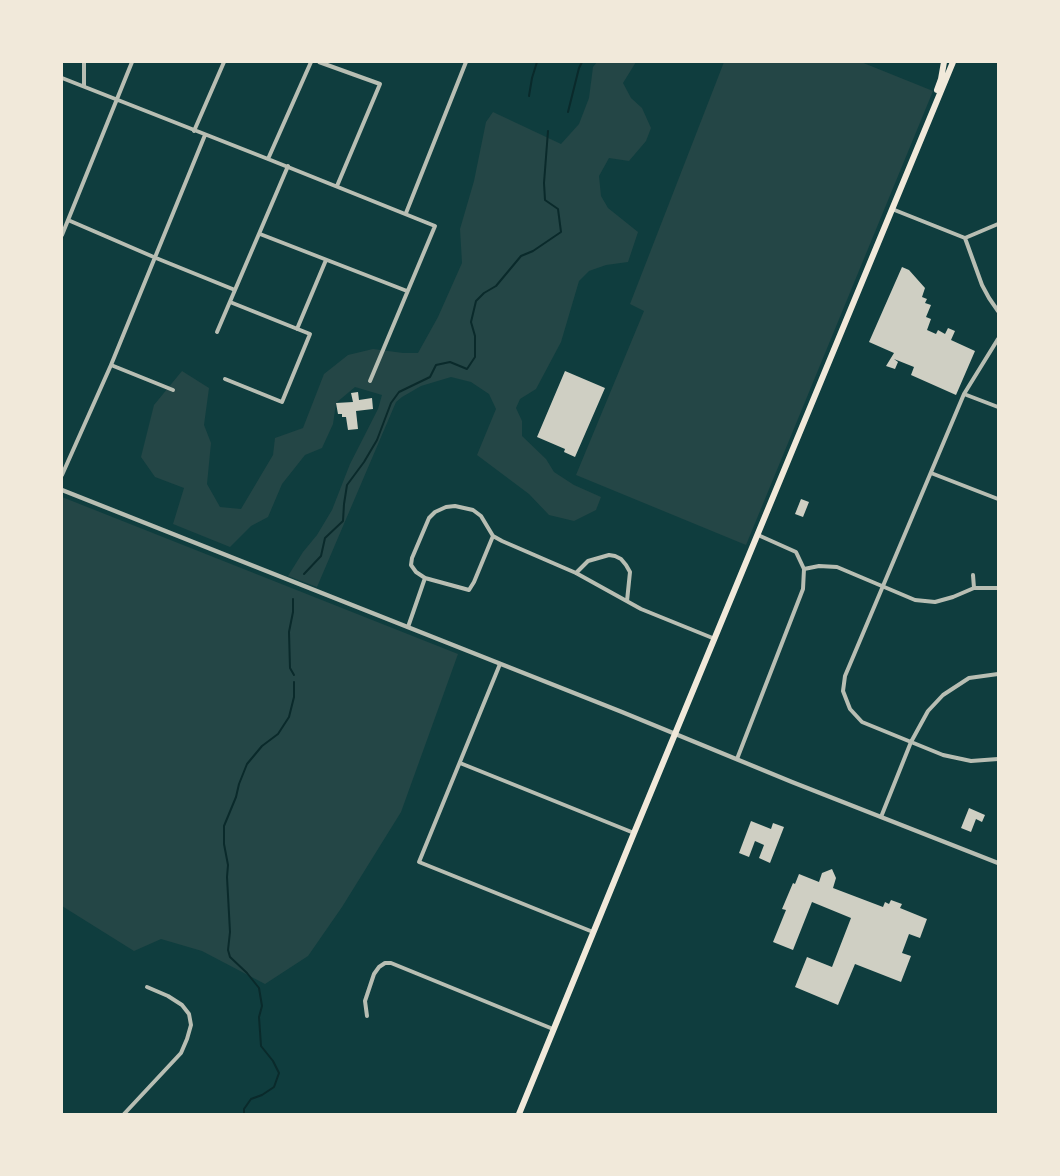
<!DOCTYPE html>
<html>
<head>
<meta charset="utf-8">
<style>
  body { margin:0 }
  #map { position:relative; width:1060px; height:1176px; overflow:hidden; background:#0f3d3e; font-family:Figtree,sans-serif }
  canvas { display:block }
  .frame { position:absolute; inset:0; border:63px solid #f1e9da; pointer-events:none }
</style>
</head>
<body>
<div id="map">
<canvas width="1060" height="1176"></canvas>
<div class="frame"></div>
</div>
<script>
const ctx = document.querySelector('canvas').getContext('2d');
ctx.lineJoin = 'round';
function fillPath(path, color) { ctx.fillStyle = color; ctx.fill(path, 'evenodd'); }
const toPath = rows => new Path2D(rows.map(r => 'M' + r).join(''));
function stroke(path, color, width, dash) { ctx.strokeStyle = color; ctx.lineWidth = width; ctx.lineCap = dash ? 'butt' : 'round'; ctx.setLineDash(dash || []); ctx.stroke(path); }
fillPath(toPath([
  [597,62,636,62,623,83,631,98,642,108,651,128,646,141,629,161,609,158,599,176,601,196,608,208,638,232,628,262,606,265,589,271,579,281,561,342,536,389,520,399,516,408,522,421,522,436,546,459,554,472,574,485,601,497,596,510,574,521,549,515,529,494,477,455,496,409,489,394,471,382,451,377,421,386,402,397,396,402,317,587,288,576,303,552,317,535,332,510,350,464,378,409,382,395,355,387,336,403,333,424,322,448,305,455,282,484,268,517,251,526,230,547,173,524,184,488,155,477,141,457,154,405,182,371,209,388,204,425,211,443,207,484,220,507,241,509,273,455,275,438,303,428,324,374,348,355,373,349,403,353,418,353,438,317,462,263,460,229,474,181,486,122,493,112,561,144,579,124,589,98,593,67],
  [724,62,861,62,933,91,746,545,576,475,644,311,630,304],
  [62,497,458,654,401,812,342,907,308,956,265,984,202,951,161,939,134,951,62,906]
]), '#244646');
stroke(toPath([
  [529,96,532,78,537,62],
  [568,112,579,68,582,62],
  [304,574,321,556,325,538,343,521,344,504,347,485,364,462,377,440,391,403,399,392,430,377,436,365,450,362,467,369,475,357,475,336,471,322,476,301,484,293,496,286,521,256,533,251,561,232,558,209,545,200,544,183,548,131],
  [293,599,293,612,289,632,290,668,294,675],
  [244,1114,244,1109,251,1099,262,1095,274,1087,279,1073,273,1061,261,1046,259,1017,262,1006,259,988,247,973,230,957,228,950,230,932,227,877,228,865,224,844,224,826,236,797,239,784,247,764,262,746,278,734,289,717,294,697,294,682]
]), '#0a2a2b', 2);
fillPath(toPath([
  [902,267,909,270,925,288,922,297,927,299,925,303,931,305,926,317,931,319,927,330,936,334,938,330,945,334,948,328,955,331,951,340,975,351,956,395,911,375,914,367,894,359,898,362,895,369,886,366,894,353,869,342],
  [565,371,605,388,575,457,564,452,565,449,537,437],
  [358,392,359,400,372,398,373,409,356,411,358,429,348,430,346,417,342,417,342,414,338,414,336,403,353,402,351,393],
  [801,499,809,502,803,517,795,514],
  [969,808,985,815,982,822,976,819,971,832,961,828],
  [751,821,771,829,773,823,784,827,770,863,759,858,764,845,755,841,749,857,739,853],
  [832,869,836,878,833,888,883,907,885,902,889,904,891,900,902,904,900,908,927,919,920,938,909,934,902,953,911,956,901,982,855,964,838,1005,795,987,807,957,832,967,851,918,812,902,793,950,773,942,786,910,782,909,793,883,795,884,799,874,819,882,822,873]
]), '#cfcfc3');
stroke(toPath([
  [319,62,380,84,337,186],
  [62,78,268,159,435,226,370,381],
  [84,86,84,62],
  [194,131,224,62],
  [268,159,311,62],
  [892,209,965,238,982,285,989,298,998,311],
  [406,213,466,62],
  [68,220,156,258,235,290],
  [260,234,407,291],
  [62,235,132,62],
  [965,238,998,224],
  [297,329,326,260],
  [217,332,288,166],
  [998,339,964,394,845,676,843,691,850,709,862,722,943,755,971,761,998,759],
  [111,365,173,390],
  [225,379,282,402,310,334,230,302],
  [964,394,998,407],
  [931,473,998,499],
  [62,475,111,365,205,135],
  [758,535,796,552,804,569,819,566,837,567,915,600,935,602,953,597,974,588,998,588],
  [576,573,588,561,609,555,615,556,621,559,626,565,630,572,627,601],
  [973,575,974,588],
  [425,578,469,590,474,582,493,536],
  [408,627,425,578,416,572,411,565,412,558,429,518,435,512,446,507,455,506,473,510,481,516,493,536,502,541,576,573,641,609,715,639],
  [500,664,419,862,593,932],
  [737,759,803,589,804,569],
  [460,763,634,833],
  [881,817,911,742,928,711,943,695,969,678,998,674],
  [367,1016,365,1001,374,974,379,967,385,963,391,963,553,1029],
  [124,1114,181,1053,187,1039,191,1025,189,1014,182,1005,168,996,147,987]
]), '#b8beb3', 4);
stroke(toPath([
  [62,490,622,712,792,782,998,863]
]), '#b8beb3', 4.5);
stroke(toPath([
  [937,90,941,79,944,62],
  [519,1114,634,833,953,62]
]), '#f1e9da', 6);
</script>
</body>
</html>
